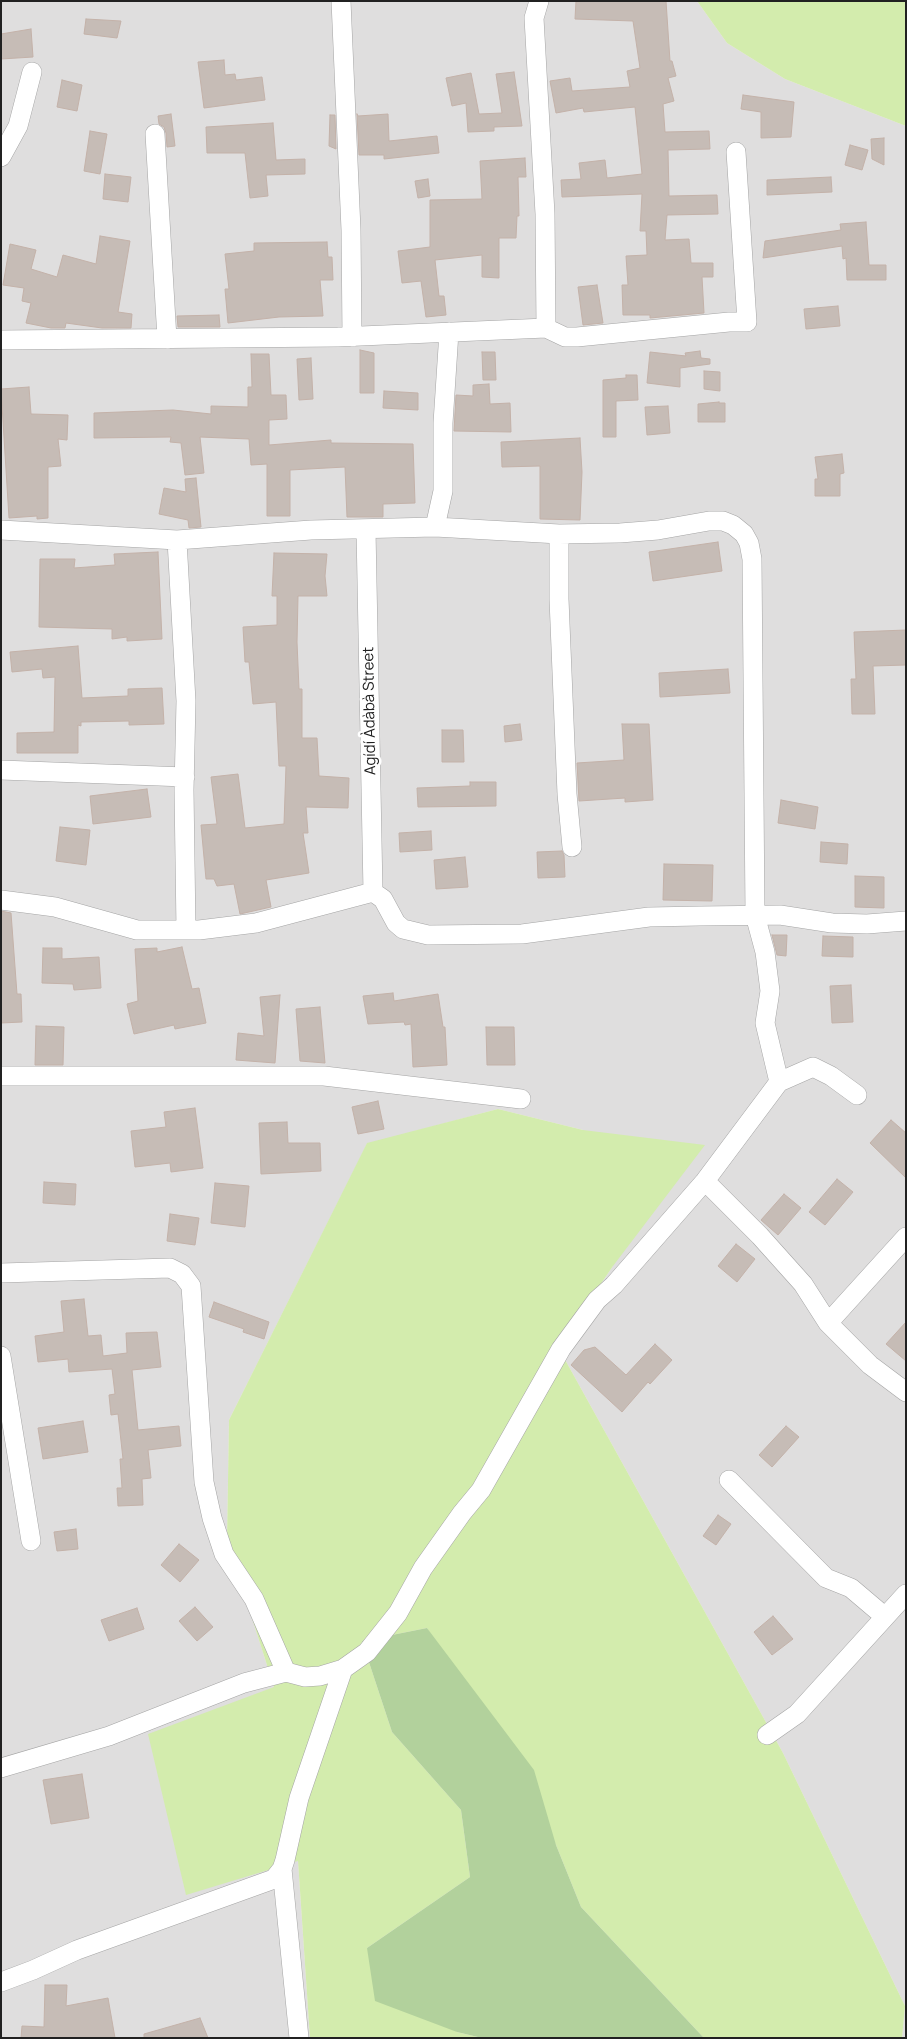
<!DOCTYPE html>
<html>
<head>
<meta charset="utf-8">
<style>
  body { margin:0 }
  #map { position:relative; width:907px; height:2039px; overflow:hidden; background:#f1ede8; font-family:Manrope,sans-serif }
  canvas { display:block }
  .frame { position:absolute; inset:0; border:2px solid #212121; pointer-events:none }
</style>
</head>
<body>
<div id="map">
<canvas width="907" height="2039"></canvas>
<div class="frame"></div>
</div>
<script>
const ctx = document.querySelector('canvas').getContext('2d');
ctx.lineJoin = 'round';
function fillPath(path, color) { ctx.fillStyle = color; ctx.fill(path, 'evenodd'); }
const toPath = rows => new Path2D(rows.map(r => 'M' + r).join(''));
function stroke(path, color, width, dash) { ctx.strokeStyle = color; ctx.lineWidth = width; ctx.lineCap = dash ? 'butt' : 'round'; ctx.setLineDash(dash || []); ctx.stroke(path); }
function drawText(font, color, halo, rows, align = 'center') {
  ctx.font = font + ' Manrope,sans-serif'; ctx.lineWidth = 5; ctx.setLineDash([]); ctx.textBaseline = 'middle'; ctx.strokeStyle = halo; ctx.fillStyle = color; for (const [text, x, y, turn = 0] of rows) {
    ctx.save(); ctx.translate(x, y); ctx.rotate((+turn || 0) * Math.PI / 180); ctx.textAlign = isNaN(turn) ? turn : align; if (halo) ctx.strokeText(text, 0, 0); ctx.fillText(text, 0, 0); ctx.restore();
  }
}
fillPath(toPath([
  [1,1,697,1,727,43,785,79,906,126,906,2038,902,2038,905,2006,783,1753,558,1347,613,1266,583,1130,498,1109,367,1144,229,1420,227,1540,274,1687,298,1861,310,2038,1,2038]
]), '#dfdede');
fillPath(toPath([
  [697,1,906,1,906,126,785,79,727,43],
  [498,1109,583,1130,705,1145,613,1266,558,1347,783,1753,905,2006,902,2038,704,2038,581,1907,556,1845,427,1628,362,1641,392,1732,461,1810,470,1877,367,1948,457,2032,482,2038,310,2038,298,1861,186,1895,148,1734,274,1687,227,1540,229,1420,367,1143]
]), '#d3ecad');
fillPath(toPath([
  [427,1628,534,1770,556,1845,581,1907,704,2038,482,2038,457,2032,375,2001,367,1948,470,1877,461,1810,392,1732,362,1641]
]), '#b2d19c');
const building = toPath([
  [576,1,666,1,670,61,672,61,676,76,668,78,674,101,663,104,665,132,709,131,710,149,668,150,669,196,717,195,718,214,667,215,665,240,689,239,691,263,713,263,713,277,702,277,704,313,650,318,650,315,623,315,622,285,628,285,626,256,647,255,646,231,640,231,642,194,562,197,561,180,581,179,579,163,605,160,607,178,642,174,635,107,584,112,583,108,556,113,550,81,570,78,572,91,630,87,627,71,640,68,633,21,575,19,576,1],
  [86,19,121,21,117,38,84,34,86,19],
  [31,29,33,57,1,59,1,34,31,29],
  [224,60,225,75,235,74,236,80,262,77,265,100,204,108,198,62,224,60],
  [514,72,522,126,494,127,494,131,468,132,466,103,452,106,446,78,471,73,479,114,502,113,496,74,514,72],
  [62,80,82,85,77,111,57,107,62,80],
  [743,95,794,102,791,137,761,138,761,112,741,109,743,95],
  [171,114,175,146,167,147,166,133,164,127,159,124,158,116,171,114],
  [357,114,358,116,388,114,389,141,437,136,439,153,384,159,384,155,359,155,357,114],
  [330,115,335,115,336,149,329,146,330,115],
  [273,123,276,160,305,159,305,174,266,175,268,196,250,198,245,153,207,153,206,127,273,123],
  [90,131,107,134,100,174,84,171,90,131],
  [884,138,884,165,872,159,871,139,884,138],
  [850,145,868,150,862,170,845,165,850,145],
  [525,158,526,177,518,177,519,216,517,216,516,238,499,238,499,278,482,277,482,255,435,260,439,296,444,296,446,315,426,317,421,281,402,283,398,251,430,247,430,200,482,199,480,161,525,158],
  [105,174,131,177,128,202,103,199,105,174],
  [831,177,832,192,767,195,767,180,831,177],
  [428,179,430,196,418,198,415,181,428,179],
  [866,222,869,265,886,265,886,280,847,280,846,258,843,259,842,246,763,258,765,241,841,230,840,224,866,222],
  [100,236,130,241,118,312,132,314,131,328,102,328,66,323,65,328,51,328,26,323,31,303,22,301,24,288,3,285,10,244,36,250,31,269,57,277,63,255,96,264,100,236],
  [327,242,328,257,332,257,333,280,320,280,323,316,279,317,228,323,225,289,229,289,225,254,254,251,254,243,327,242],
  [597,285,603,323,583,325,578,287,597,285],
  [838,306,840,326,806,329,804,309,838,306],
  [219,315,220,327,178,327,177,316,219,315],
  [360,350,374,353,374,393,360,393,360,350],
  [700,351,701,358,710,359,710,364,680,368,680,387,647,383,650,352,686,356,685,353,700,351],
  [482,352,495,352,496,380,483,380,482,352],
  [251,354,269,354,271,395,286,395,287,419,269,420,269,445,331,440,331,443,413,444,415,503,383,504,383,517,347,517,345,467,290,470,290,516,267,516,267,464,251,465,249,439,200,437,204,473,185,475,181,443,170,442,171,437,94,438,94,413,173,410,211,414,211,406,248,407,248,387,252,387,251,354],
  [311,358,313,399,299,400,297,359,311,358],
  [704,371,720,372,720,391,704,389,704,371],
  [626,375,637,375,638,400,616,401,616,437,603,437,603,380,626,378,626,375],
  [489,384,490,404,510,403,511,432,454,431,456,395,473,396,473,385,489,384],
  [29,387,31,414,68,415,67,440,58,439,61,466,48,467,48,518,37,519,37,516,9,518,1,389,29,387],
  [384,391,418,393,418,410,383,408,384,391],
  [719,402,719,403,725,403,725,422,698,422,698,404,719,402],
  [668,406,670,433,647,435,645,407,668,406],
  [580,438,582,472,580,520,540,519,540,466,502,467,501,442,580,438],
  [842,454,844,473,840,474,840,496,815,496,815,479,818,479,815,457,842,454],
  [196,478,201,527,189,528,188,520,159,514,164,488,186,492,185,479,196,478],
  [718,542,722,571,653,581,649,552,718,542],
  [158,552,162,639,127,641,127,637,112,639,112,629,39,627,40,559,75,559,74,568,115,565,114,554,158,552],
  [274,553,327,554,325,576,327,596,298,596,297,642,299,689,302,689,302,738,317,738,319,776,349,778,348,808,306,807,308,833,303,833,309,873,266,880,271,907,240,914,234,884,217,886,214,879,206,879,201,825,217,824,211,777,238,774,245,828,284,824,286,766,279,766,276,702,253,704,249,662,245,662,243,627,277,625,277,596,272,596,274,553],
  [906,630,906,665,873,666,875,714,852,714,851,679,856,679,854,632,906,630],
  [78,646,82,698,128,696,128,689,162,688,164,724,129,725,129,721,81,722,81,726,78,725,78,753,17,753,17,733,54,732,55,677,43,678,42,669,12,672,10,652,78,646],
  [728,669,730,693,660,697,659,673,728,669],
  [520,724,522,740,505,742,504,726,520,724],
  [622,724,649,724,653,800,625,802,625,798,579,801,577,763,624,760,622,724],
  [442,730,463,730,464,762,442,762,442,730],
  [470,782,496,782,496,806,418,807,417,788,470,786,470,782],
  [147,789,151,817,93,824,90,796,147,789],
  [781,800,818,807,815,829,778,823,781,800],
  [60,827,90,830,86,865,56,861,60,827],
  [431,831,432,850,400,852,399,833,431,831],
  [821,842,848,844,847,864,820,862,821,842],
  [562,851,564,855,565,877,538,878,537,852,562,851],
  [465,857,468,887,436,889,434,860,465,857],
  [664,864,713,865,712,901,663,900,664,864],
  [855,876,884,877,884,908,855,907,855,876],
  [1,911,11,913,17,994,21,994,22,1022,1,1023,1,911],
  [772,935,787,935,786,956,777,955,772,935],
  [823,936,853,937,853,957,822,956,823,936],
  [182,947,192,989,199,988,206,1023,175,1029,174,1025,134,1034,127,1004,138,1001,135,949,157,948,157,952,182,947],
  [43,948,62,948,62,959,99,957,101,988,74,990,73,984,42,983,43,948],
  [851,985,853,1022,832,1023,830,986,851,985],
  [393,993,394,1001,438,994,443,1027,445,1027,447,1065,413,1067,411,1024,405,1025,404,1022,368,1024,363,996,393,993],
  [280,995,275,1063,236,1060,238,1033,264,1036,260,997,280,995],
  [320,1007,325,1063,300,1061,296,1009,320,1007],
  [36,1026,64,1027,63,1065,35,1065,36,1026],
  [486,1027,514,1027,515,1065,487,1065,486,1027],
  [378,1101,384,1129,358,1134,352,1107,378,1101],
  [195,1108,203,1168,171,1172,170,1163,135,1167,131,1131,166,1127,164,1112,195,1108],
  [891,1120,906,1133,906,1178,870,1143,891,1120],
  [287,1122,288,1143,320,1143,321,1171,261,1174,259,1123,287,1122],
  [837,1179,853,1192,825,1225,809,1212,837,1179],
  [44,1182,76,1184,75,1205,43,1203,44,1182],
  [215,1183,249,1186,245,1227,211,1223,215,1183],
  [784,1194,801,1208,778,1235,761,1220,784,1194],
  [170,1214,199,1218,195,1245,167,1241,170,1214],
  [736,1244,755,1259,737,1282,718,1266,736,1244],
  [84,1299,88,1336,101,1335,103,1356,127,1353,126,1333,157,1332,161,1367,132,1370,138,1430,179,1426,181,1446,148,1450,151,1478,142,1479,143,1505,118,1506,117,1488,122,1488,120,1459,123,1459,118,1414,111,1415,109,1395,115,1394,112,1369,69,1372,68,1359,38,1362,35,1336,64,1332,61,1301,84,1299],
  [214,1302,269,1322,264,1339,243,1332,244,1329,209,1317,214,1302],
  [906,1322,906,1361,886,1344,906,1322],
  [655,1344,672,1360,650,1384,648,1382,622,1412,571,1365,584,1350,595,1347,626,1375,655,1344],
  [83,1421,88,1452,43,1459,38,1428,83,1421],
  [786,1426,799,1437,772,1467,759,1455,786,1426],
  [718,1515,731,1524,716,1545,703,1536,718,1515],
  [76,1529,78,1549,57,1551,54,1532,76,1529],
  [179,1544,199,1560,180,1582,161,1565,179,1544],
  [195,1607,213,1627,197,1641,179,1621,195,1607],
  [137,1608,144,1629,109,1641,101,1620,137,1608],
  [773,1616,793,1639,772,1655,754,1632,773,1616],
  [82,1774,89,1818,51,1824,43,1780,82,1774],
  [45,1985,67,1985,66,2006,108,1998,115,2038,21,2038,22,2026,44,2027,45,1985],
  [200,2018,208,2038,144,2038,144,2034,200,2018]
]);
fillPath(building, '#c6bcb6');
stroke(building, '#c4b2a9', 1);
const minor = toPath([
  [341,1,351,230,352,337],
  [539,1,534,18,545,214,546,328],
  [155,134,167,339],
  [1,157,18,126,32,72],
  [1,340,338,337,546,328,565,337,577,337,729,322,747,322,736,152],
  [435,527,443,491,443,423,449,332],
  [1,530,177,540,311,530,435,527,559,534,620,533,658,530,709,521,723,521,733,525,744,534,749,543,752,559,755,915,765,952,770,991,765,1023,779,1082],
  [366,530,373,892],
  [559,534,559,599,567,794,572,847],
  [177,540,186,701,184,790,186,930],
  [1,770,185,777],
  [1,900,55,907,137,930,199,930,256,923,373,892,383,899,396,923,403,929,428,935,522,934,649,917,700,916,780,915,832,923,867,924,906,921],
  [1,1076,324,1076,521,1099],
  [705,1181,760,1236,803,1284,828,1323,870,1365,906,1392],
  [1,1273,170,1268,182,1274,191,1286,204,1482,212,1518,224,1554,254,1599,286,1672],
  [828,1323,906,1237],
  [1,1356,31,1541],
  [729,1480,826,1578,851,1588,884,1616],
  [767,1735,797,1714,906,1594],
  [1,1768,109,1736,244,1683,286,1672,305,1677,320,1676,343,1669,367,1652,398,1613,423,1568,462,1513,481,1490,561,1349,597,1300,614,1285,705,1181,779,1082,813,1067,831,1076,857,1095],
  [282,1869,299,2038],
  [1,1982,33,1970,77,1950,274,1879,282,1869,285,1860,299,1798,343,1669]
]);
stroke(minor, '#a5a5a5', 20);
stroke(minor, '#fff', 19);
drawText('15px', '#212121', '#fff', [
  ["Agídí Àdàbà Street",370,711,-91]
]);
</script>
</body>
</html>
